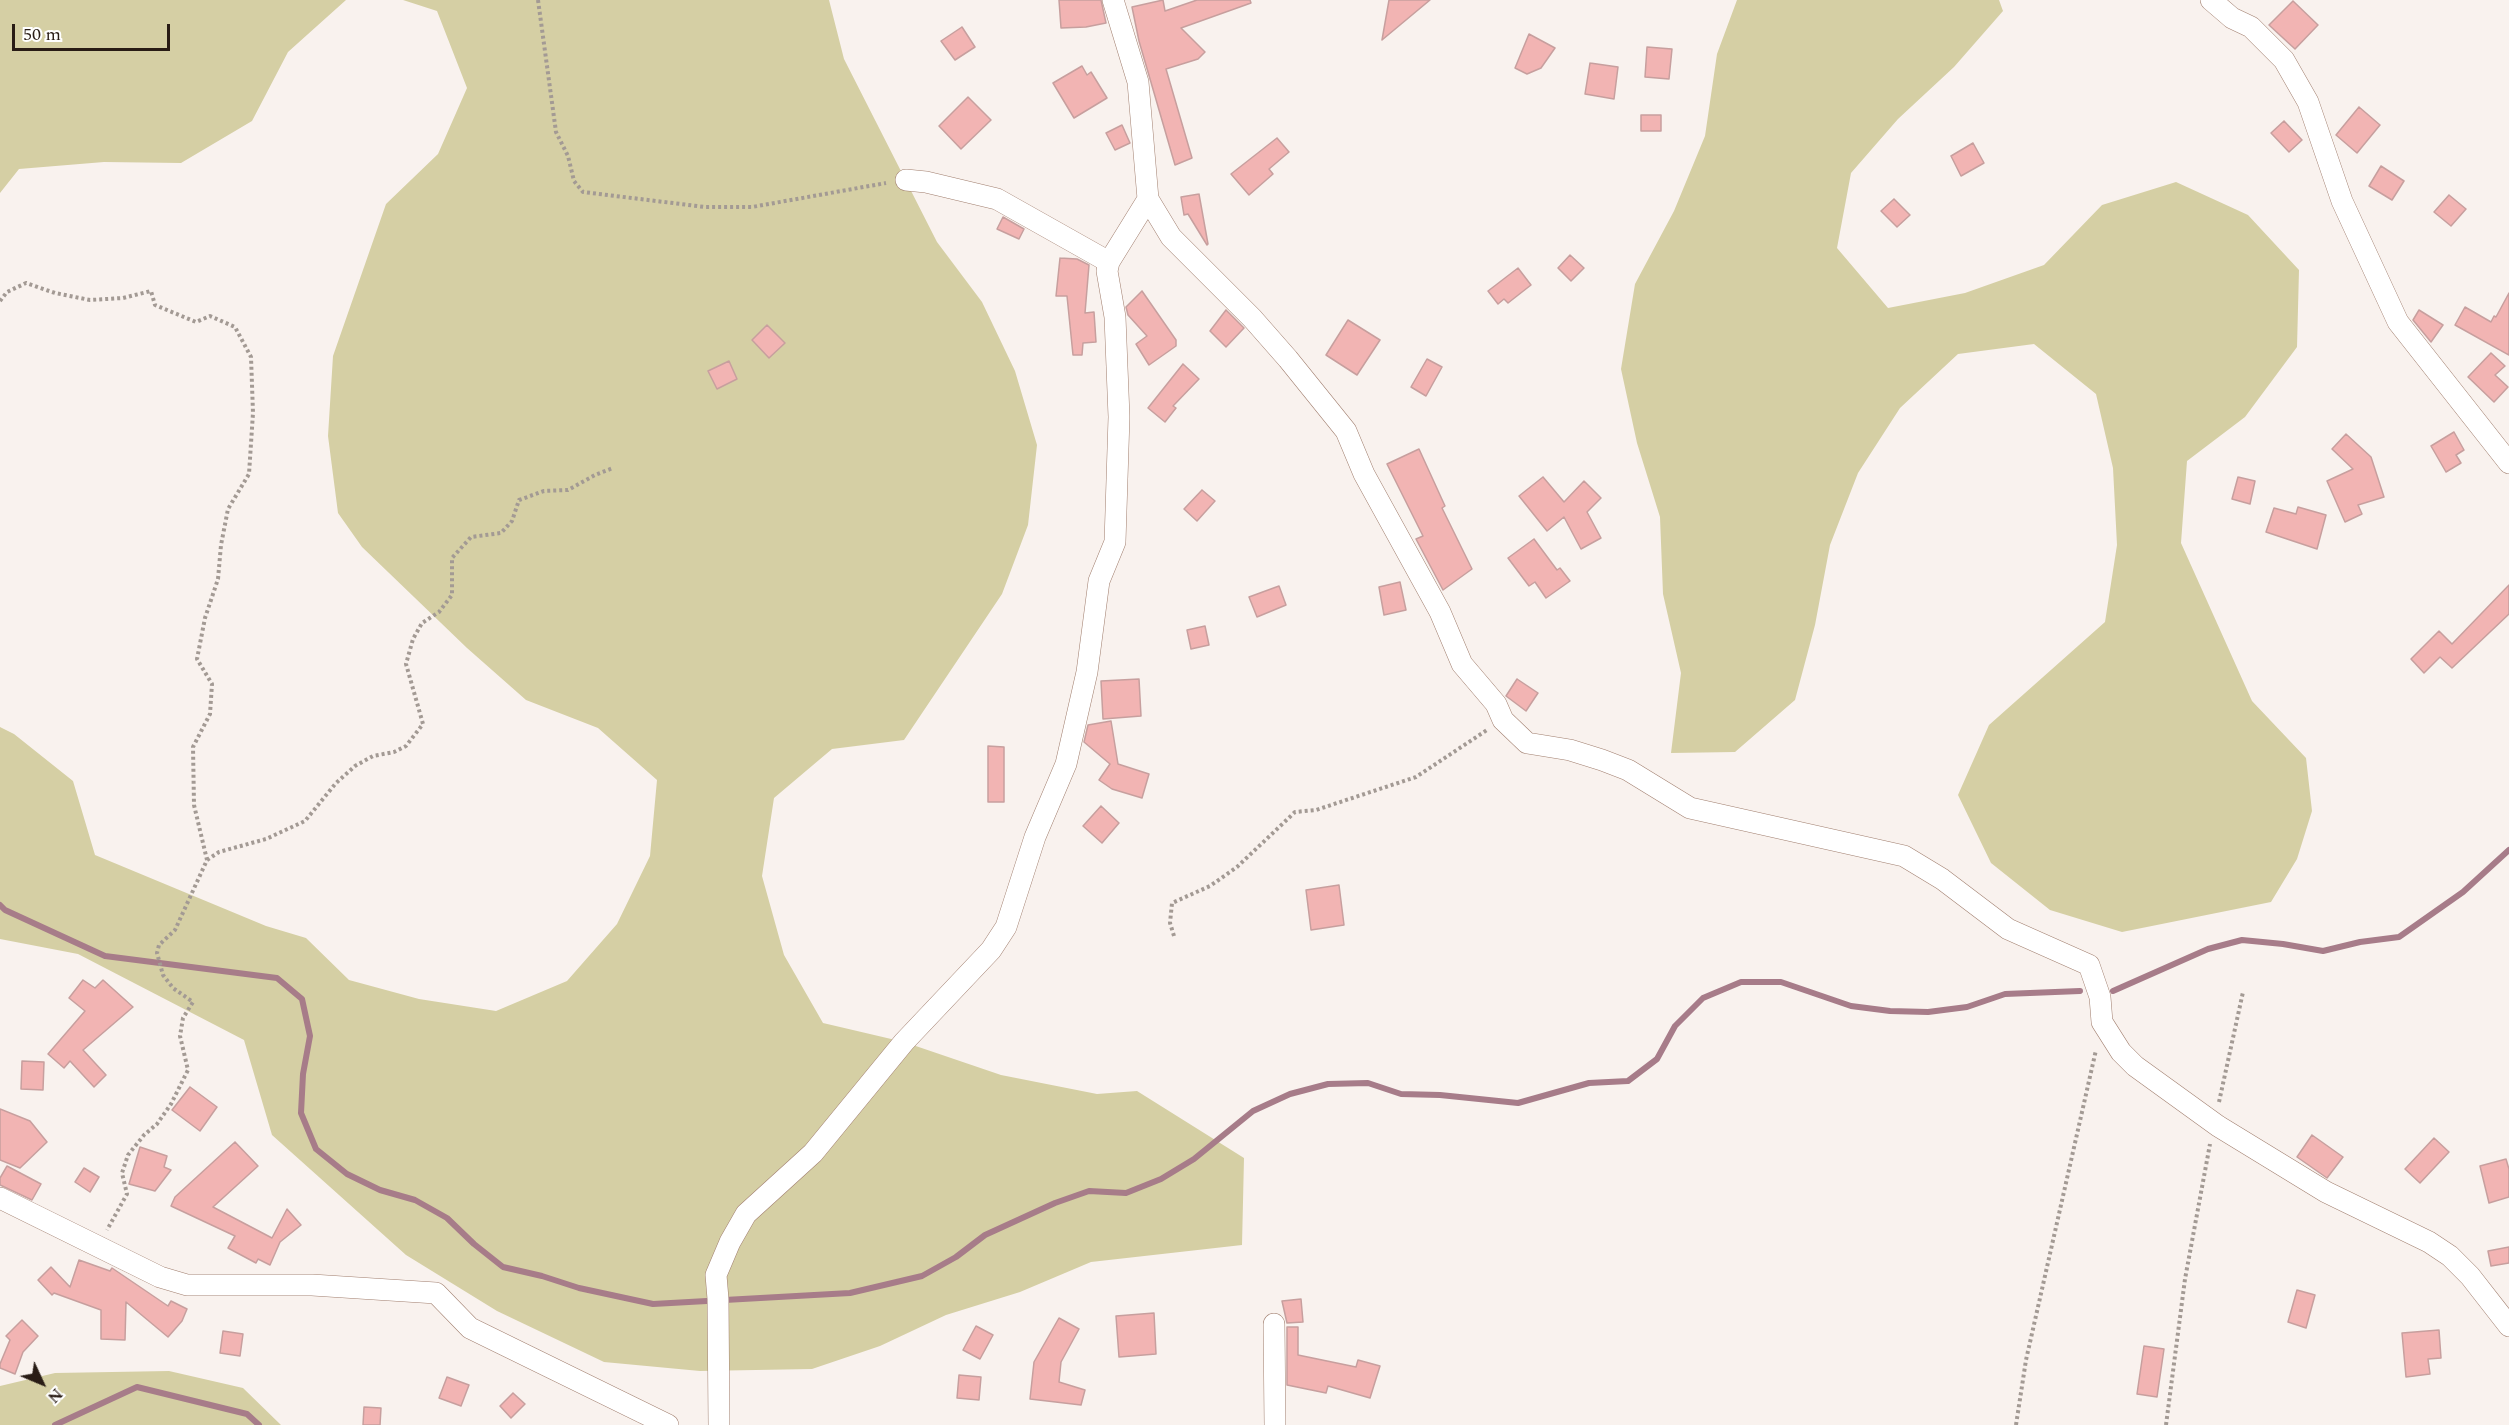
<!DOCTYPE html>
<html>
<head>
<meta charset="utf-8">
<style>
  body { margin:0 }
  #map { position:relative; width:2509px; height:1425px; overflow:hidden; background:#f9f2ee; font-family:Spectral,serif }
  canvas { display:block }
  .north { position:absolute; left:12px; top:1353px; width:60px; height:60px; -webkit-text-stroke:4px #fff; paint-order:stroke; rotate:134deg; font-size:16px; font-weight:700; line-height:24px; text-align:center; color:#291c15 }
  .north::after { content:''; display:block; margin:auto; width:21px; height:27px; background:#291c15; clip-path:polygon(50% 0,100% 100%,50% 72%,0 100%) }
  .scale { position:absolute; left:12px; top:24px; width:158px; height:27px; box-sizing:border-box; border:3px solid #291c15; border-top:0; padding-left:8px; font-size:18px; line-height:21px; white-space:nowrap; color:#291c15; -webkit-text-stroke:4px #fff; paint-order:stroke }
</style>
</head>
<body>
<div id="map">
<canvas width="2509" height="1425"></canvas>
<div class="north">N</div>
<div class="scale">50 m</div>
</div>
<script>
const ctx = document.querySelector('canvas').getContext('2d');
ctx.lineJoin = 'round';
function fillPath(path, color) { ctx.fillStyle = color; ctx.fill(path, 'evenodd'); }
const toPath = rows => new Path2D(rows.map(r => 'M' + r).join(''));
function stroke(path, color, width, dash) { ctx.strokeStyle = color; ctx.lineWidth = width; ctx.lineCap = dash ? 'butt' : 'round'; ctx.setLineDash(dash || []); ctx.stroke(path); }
fillPath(toPath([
  [0,0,346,0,288,52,252,121,181,163,104,162,19,169,0,193],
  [403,0,829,0,844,59,937,242,982,302,1015,371,1037,445,1028,525,1002,594,904,740,832,749,774,798,762,876,784,955,823,1023,904,1042,1001,1075,1097,1094,1137,1091,1244,1158,1242,1245,1091,1262,1020,1292,946,1315,880,1346,812,1369,700,1371,604,1362,497,1311,406,1255,272,1135,244,1040,78,954,0,939,0,727,14,734,73,781,95,855,266,926,306,938,349,980,419,999,496,1011,567,981,617,924,650,856,657,780,598,728,526,700,467,648,362,547,338,513,328,436,333,356,386,204,438,154,467,88,437,11],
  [1737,0,1999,0,2003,11,1954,67,1898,119,1851,173,1837,248,1888,308,1965,293,2044,265,2102,205,2176,182,2248,215,2299,270,2297,347,2245,417,2187,461,2181,543,2252,701,2306,758,2312,811,2297,859,2271,902,2122,932,2050,910,1991,863,1958,795,1989,725,2105,622,2117,545,2113,468,2096,394,2034,344,1958,354,1900,408,1858,473,1830,545,1815,625,1795,700,1735,752,1671,753,1681,673,1663,594,1660,517,1637,443,1621,369,1635,284,1674,211,1705,136,1717,54],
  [169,1371,243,1388,281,1425,0,1425,0,1386,55,1373]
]), '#d5cfa4');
stroke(toPath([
  [0,905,5,910,105,956,277,978,302,999,310,1036,303,1074,301,1113,316,1149,347,1174,380,1190,415,1200,447,1218,474,1244,503,1267,542,1276,579,1288,653,1304,850,1293,922,1276,956,1257,985,1235,1055,1203,1089,1191,1126,1193,1161,1179,1194,1159,1253,1111,1290,1094,1328,1084,1368,1083,1401,1094,1440,1095,1518,1103,1589,1083,1628,1081,1657,1059,1675,1026,1703,998,1741,982,1781,982,1851,1006,1890,1011,1928,1012,1967,1007,2005,994,2080,991],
  [2113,991,2208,949,2242,940,2283,944,2323,951,2360,942,2399,937,2463,892,2509,850],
  [55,1425,137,1387,247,1414,259,1425]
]), '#a77c89', 6);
const building = toPath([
  [1059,0,1101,0,1106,23,1086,27,1061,28,1059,0],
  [1163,0,1165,11,1197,0,1250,0,1251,3,1181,28,1205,52,1198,59,1166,69,1192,158,1175,165,1139,41,1132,7,1163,0],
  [1389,0,1430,0,1382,40,1389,0],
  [2293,1,2318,25,2295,49,2269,25,2293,1],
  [962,27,975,47,955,60,941,41,962,27],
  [1529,34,1555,48,1541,68,1527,74,1515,68,1529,34],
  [1647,47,1672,49,1669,79,1645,77,1647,47],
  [1590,63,1618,67,1614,99,1585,94,1590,63],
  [1082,66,1087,75,1091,72,1107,98,1074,118,1053,83,1082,66],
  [968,97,991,120,961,149,939,126,968,97],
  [2359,107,2380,125,2357,153,2336,135,2359,107],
  [1641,115,1661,115,1661,131,1641,131,1641,115],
  [2284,121,2302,140,2289,152,2271,133,2284,121],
  [1122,125,1130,143,1115,150,1106,133,1122,125],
  [1277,138,1289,152,1269,169,1273,174,1249,195,1231,174,1277,138],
  [1973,143,1984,163,1961,176,1951,156,1973,143],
  [2381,166,2404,181,2392,200,2369,186,2381,166],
  [1199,194,1208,244,1207,245,1188,214,1184,215,1181,197,1199,194],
  [2449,195,2466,209,2451,226,2434,212,2449,195],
  [1894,199,1910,215,1897,227,1881,211,1894,199],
  [1003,217,1024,229,1019,239,997,229,1003,217],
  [1570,255,1584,268,1571,281,1558,268,1570,255],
  [1060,258,1077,259,1089,265,1085,313,1094,312,1096,342,1083,343,1082,355,1073,355,1067,296,1056,296,1060,258],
  [1518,268,1531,285,1508,303,1504,299,1498,304,1488,291,1518,268],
  [1142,291,1176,340,1176,346,1149,365,1136,344,1147,336,1128,315,1126,307,1142,291],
  [2509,293,2509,355,2455,325,2465,307,2491,322,2494,316,2496,317,2509,293],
  [1226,310,1244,328,1226,347,1210,331,1226,310],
  [2419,310,2443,325,2431,342,2413,320,2419,310],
  [1348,320,1380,340,1357,375,1326,355,1348,320],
  [767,325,785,343,769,358,752,340,767,325],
  [2491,353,2505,366,2495,375,2508,387,2494,402,2468,377,2491,353],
  [1427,359,1442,367,1426,396,1411,387,1427,359],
  [729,361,737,379,717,389,708,371,729,361],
  [1183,364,1199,379,1173,406,1176,408,1165,422,1148,408,1183,364],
  [2454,432,2464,450,2456,455,2461,463,2446,472,2431,446,2454,432],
  [2346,434,2371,457,2384,497,2358,505,2362,514,2345,522,2327,481,2353,469,2332,449,2346,434],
  [1419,449,1445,506,1442,508,1472,569,1443,590,1416,539,1423,536,1387,464,1419,449],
  [1543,477,1564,502,1584,481,1601,498,1587,512,1601,538,1581,549,1564,517,1547,531,1519,496,1543,477],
  [2238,477,2255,481,2250,504,2232,499,2238,477],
  [1202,490,1215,501,1197,521,1184,509,1202,490],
  [2298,507,2326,515,2317,549,2266,532,2274,508,2296,514,2298,507],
  [1534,539,1557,570,1560,568,1570,581,1546,598,1535,582,1529,586,1508,558,1534,539],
  [1400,582,1406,610,1384,615,1379,587,1400,582],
  [2509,585,2509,614,2452,668,2440,657,2424,673,2411,659,2439,631,2452,644,2509,585],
  [1279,586,1286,605,1257,617,1249,597,1279,586],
  [1205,626,1209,645,1191,649,1187,630,1205,626],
  [1139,679,1141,716,1103,719,1101,681,1139,679],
  [1517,679,1538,693,1526,711,1506,696,1517,679],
  [1111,721,1118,764,1149,774,1142,798,1112,789,1099,780,1110,764,1084,742,1088,725,1111,721],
  [988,746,1004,747,1004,802,988,802,988,746],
  [1101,806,1119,823,1102,843,1083,826,1101,806],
  [1339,885,1344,925,1311,930,1306,890,1339,885],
  [83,980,95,988,103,980,133,1007,83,1050,106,1075,94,1087,70,1061,64,1068,48,1054,85,1011,69,998,83,980],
  [22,1061,44,1062,43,1090,21,1089,22,1061],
  [190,1087,217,1107,200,1131,172,1110,190,1087],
  [0,1109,30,1121,47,1142,20,1168,0,1160,0,1109],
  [2312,1135,2343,1157,2327,1178,2297,1157,2312,1135],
  [2434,1138,2449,1152,2420,1183,2405,1169,2434,1138],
  [235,1142,258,1166,213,1207,272,1238,287,1209,301,1225,280,1242,270,1265,258,1259,256,1263,228,1248,235,1236,171,1206,175,1197,235,1142],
  [140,1147,167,1156,164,1167,171,1170,155,1191,129,1184,140,1147],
  [2506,1159,2509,1169,2509,1197,2489,1203,2480,1166,2506,1159],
  [7,1166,41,1184,32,1200,0,1185,0,1178,7,1166],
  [84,1168,99,1177,90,1192,75,1182,84,1168],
  [2509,1247,2509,1263,2491,1266,2488,1251,2509,1247],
  [79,1260,110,1271,112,1268,168,1306,171,1301,187,1309,182,1321,168,1337,126,1302,125,1340,101,1339,101,1310,54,1293,52,1295,38,1280,51,1267,70,1287,79,1260],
  [2297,1290,2315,1295,2306,1328,2288,1322,2297,1290],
  [1301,1299,1303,1322,1287,1323,1282,1301,1301,1299],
  [1154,1313,1156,1354,1119,1357,1116,1316,1154,1313],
  [1059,1318,1079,1329,1061,1362,1059,1382,1085,1390,1081,1405,1030,1399,1034,1362,1059,1318],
  [22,1320,38,1336,23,1352,15,1374,0,1368,0,1364,10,1340,6,1336,22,1320],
  [976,1326,993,1335,980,1359,963,1350,976,1326],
  [1287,1327,1298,1327,1298,1355,1356,1367,1358,1360,1380,1366,1370,1398,1328,1386,1326,1393,1287,1385,1287,1327],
  [2439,1330,2441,1358,2428,1359,2430,1374,2406,1377,2402,1333,2439,1330],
  [223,1331,243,1334,240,1356,220,1353,223,1331],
  [2144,1346,2164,1349,2157,1397,2137,1394,2144,1346],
  [959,1375,981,1377,979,1400,957,1398,959,1375],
  [447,1377,469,1385,461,1406,439,1398,447,1377],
  [513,1393,525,1404,511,1418,500,1406,513,1393],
  [364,1407,381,1408,380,1425,363,1425,364,1407]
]);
fillPath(building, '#f2b4b3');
stroke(building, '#c79f9e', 1.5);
const street = toPath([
  [2211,0,2232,18,2251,27,2284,60,2308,102,2342,201,2398,322,2509,463],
  [906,180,926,182,997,199,1109,262],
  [1148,199,1171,237,1252,318,1288,359,1346,431,1364,474,1440,612,1462,664,1496,704,1503,720,1527,743,1570,750,1602,760,1628,770,1690,808,1904,856,1942,879,2008,929,2089,965,2100,997,2102,1022,2121,1052,2135,1066,2218,1126,2326,1192,2429,1242,2450,1256,2470,1276,2509,1326],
  [0,1198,160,1277,187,1285,312,1285,436,1293,470,1328,668,1425],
  [1274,1324,1275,1425],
  [719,1425,718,1299,716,1275,730,1242,746,1214,813,1153,904,1042,991,950,1006,927,1035,837,1066,764,1087,672,1099,581,1115,542,1119,417,1115,317,1107,271,1109,262,1148,199,1138,82,1113,0]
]);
stroke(street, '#a17f6f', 22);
stroke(toPath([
  [538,0,556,132,568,156,574,181,583,192,705,207,752,207,886,183],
  [0,301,7,292,26,283,55,293,90,300,123,298,151,291,155,305,196,322,210,316,235,327,251,357,253,413,249,474,228,509,221,545,218,579,205,618,197,659,212,684,210,714,193,747,194,805,207,860,175,930,159,945,157,953,163,975,173,988,193,1002,183,1018,180,1036,188,1070,171,1104,157,1124,144,1135,128,1155,122,1173,127,1194,107,1230],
  [207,860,219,852,266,839,305,821,336,783,355,766,373,756,394,752,406,746,423,724,406,664,413,639,422,623,439,612,452,595,452,558,471,537,501,533,512,521,519,500,544,491,568,490,595,475,613,468],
  [1174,936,1170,923,1172,903,1210,886,1237,867,1295,812,1316,810,1416,777,1487,730],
  [2219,1102,2243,992],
  [2016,1425,2026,1360,2096,1050],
  [2166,1425,2185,1279,2210,1144]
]), '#a39a94', 4, [3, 3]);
stroke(street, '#fff', 21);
</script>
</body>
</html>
